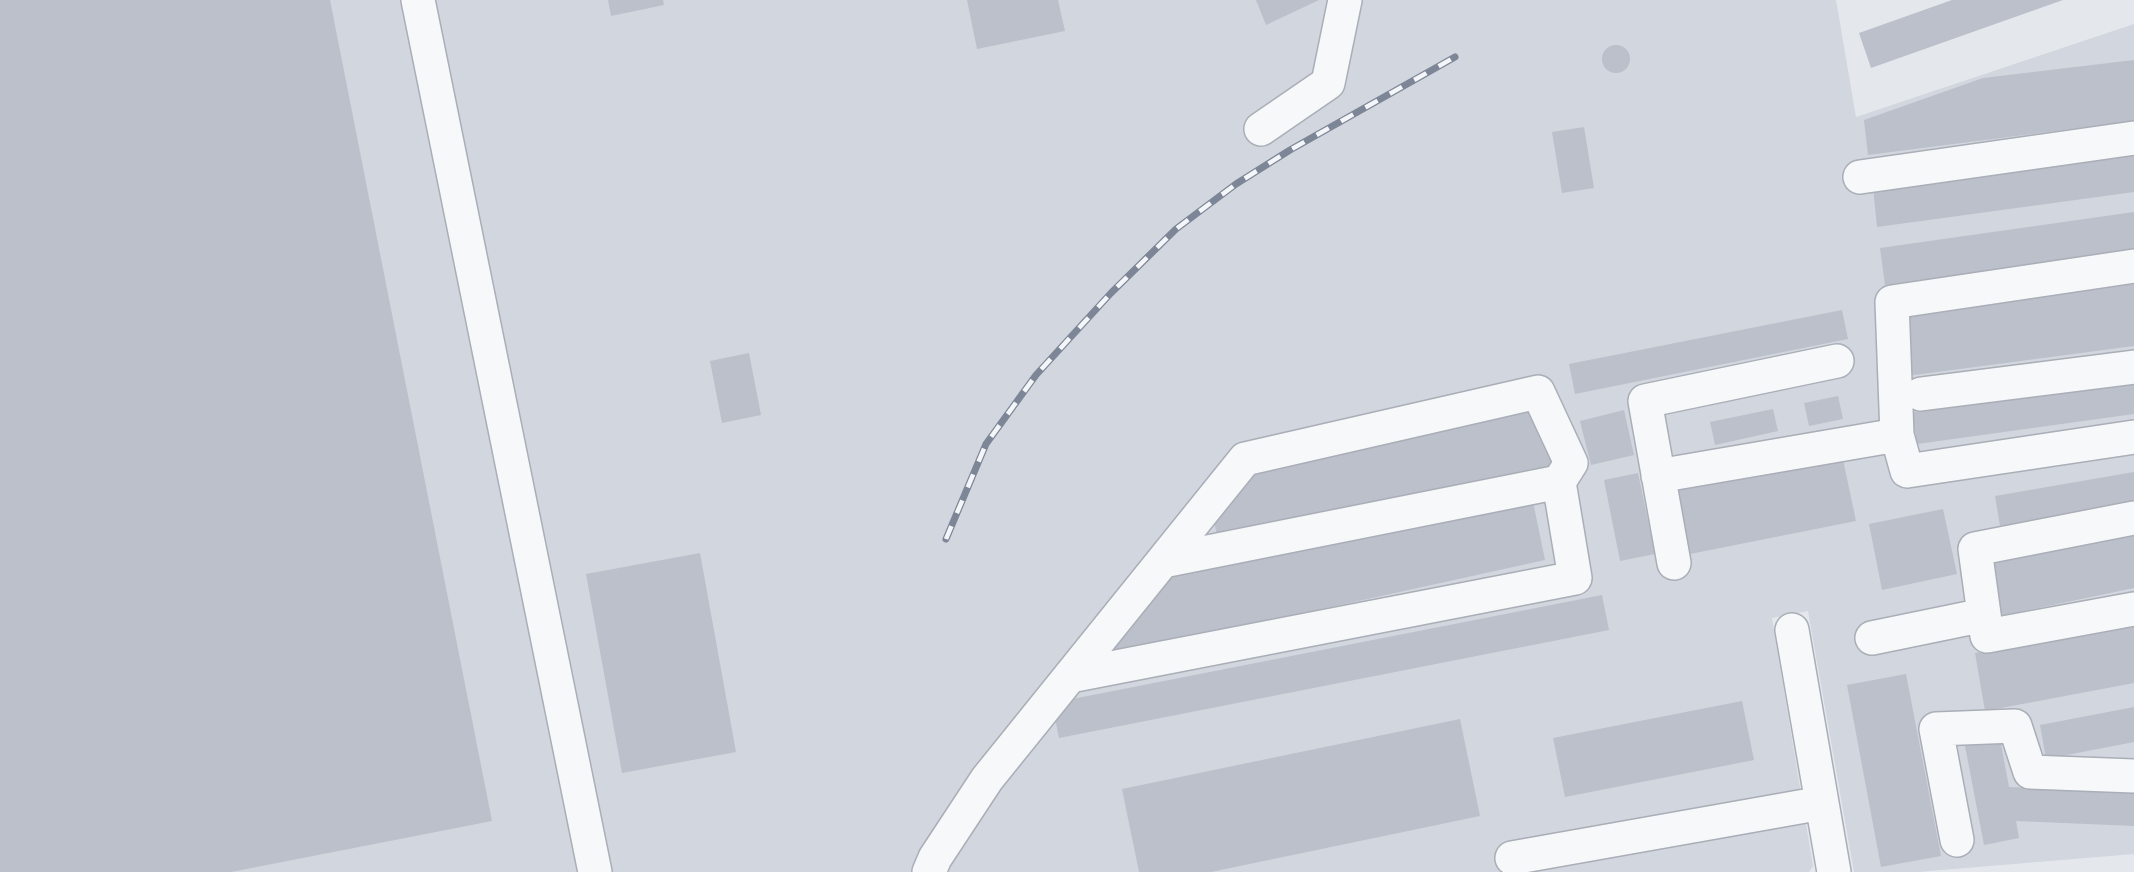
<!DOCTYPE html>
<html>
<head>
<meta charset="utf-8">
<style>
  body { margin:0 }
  canvas { display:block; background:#e4e7ec }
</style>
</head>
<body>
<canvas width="2134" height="872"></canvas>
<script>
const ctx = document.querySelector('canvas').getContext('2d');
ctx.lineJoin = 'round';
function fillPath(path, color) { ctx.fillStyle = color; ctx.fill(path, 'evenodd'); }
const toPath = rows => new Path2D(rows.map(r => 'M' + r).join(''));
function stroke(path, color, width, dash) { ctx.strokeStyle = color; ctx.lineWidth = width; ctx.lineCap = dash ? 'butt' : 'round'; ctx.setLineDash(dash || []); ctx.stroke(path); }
fillPath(toPath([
  [0,0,1836,0,1856,117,2134,24,2134,854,1918,872,1854,872,1808,611,1772,618,1813,866,1809,872,948,872,984,764,911,872,0,872]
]), '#d2d6de');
fillPath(toPath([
  [0,0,330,0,492,821,231,872,0,872],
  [608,0,663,0,664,5,611,16],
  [967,0,1058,0,1065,31,977,49],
  [1256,0,1319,0,1266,25],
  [1952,0,2063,0,1871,68,1859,33],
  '1602 59a14 14 0 1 1 28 0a14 14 0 1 1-28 0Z',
  [2134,60,2134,121,1868,155,1864,120,1983,78],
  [1584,127,1594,188,1562,193,1552,132],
  [2134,153,2134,192,1877,227,1873,188],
  [2134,212,2134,251,1885,285,1880,248],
  [2134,284,2134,346,1907,376,1898,315],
  [1842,310,1848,339,1575,394,1569,364],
  [749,353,761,415,722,423,710,361],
  [2134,382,2134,414,1917,444,1912,412],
  [1838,396,1843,419,1809,426,1804,403],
  [1544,406,1557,467,1218,540,1213,517,1252,468],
  [1773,409,1778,431,1715,445,1710,422],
  [1624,410,1634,455,1591,465,1580,421],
  [1842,455,1856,521,1690,554,1677,488],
  [2134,472,2134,503,2000,526,1995,496],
  [1638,473,1655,554,1620,561,1604,480],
  [1532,497,1545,560,1113,655,1109,635,1164,576],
  [1943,509,1957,574,1882,590,1869,524],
  [2134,532,2134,588,2000,616,1989,562],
  [700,553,736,752,622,773,586,574],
  [1602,595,1609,630,1059,738,1052,703],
  [2134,624,2134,683,1985,711,1975,653],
  [1906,674,1941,856,1881,867,1847,685],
  [1742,701,1754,760,1565,797,1553,738],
  [2134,707,2134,742,2046,759,2040,725],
  [1460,719,1480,816,1211,872,1139,872,1122,789],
  [2000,739,2009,787,2134,792,2134,826,2016,821,2019,838,1984,845,1965,746]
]), '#bbc0ca');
const minor = toPath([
  [418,0,595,872],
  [1261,129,1328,83,1345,0],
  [1860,177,2134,138],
  [1921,394,2134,367],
  [1897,435,1892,302,2134,266],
  [1658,476,1897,435,1907,471,2134,437],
  [2134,518,1975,549,1987,636,2134,609],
  [1163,561,1559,482],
  [1674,563,1645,401,1837,361],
  [1792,630,1834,872],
  [1872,638,1984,615],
  [1957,840,1936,729,2015,726,2030,772,2134,776],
  [1512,858,1822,803],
  [929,872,935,858,987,779,1245,459,1538,392,1571,463,1559,482,1575,578,1070,676]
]);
stroke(minor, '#a9aeb7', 36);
stroke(minor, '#f7f8fa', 33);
const rail = toPath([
  [946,539,986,444,1036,375,1111,293,1176,229,1236,184,1290,150,1455,57]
]);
stroke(rail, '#7d8696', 7);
stroke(rail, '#f4f6f9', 4.5, [14]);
</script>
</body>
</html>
